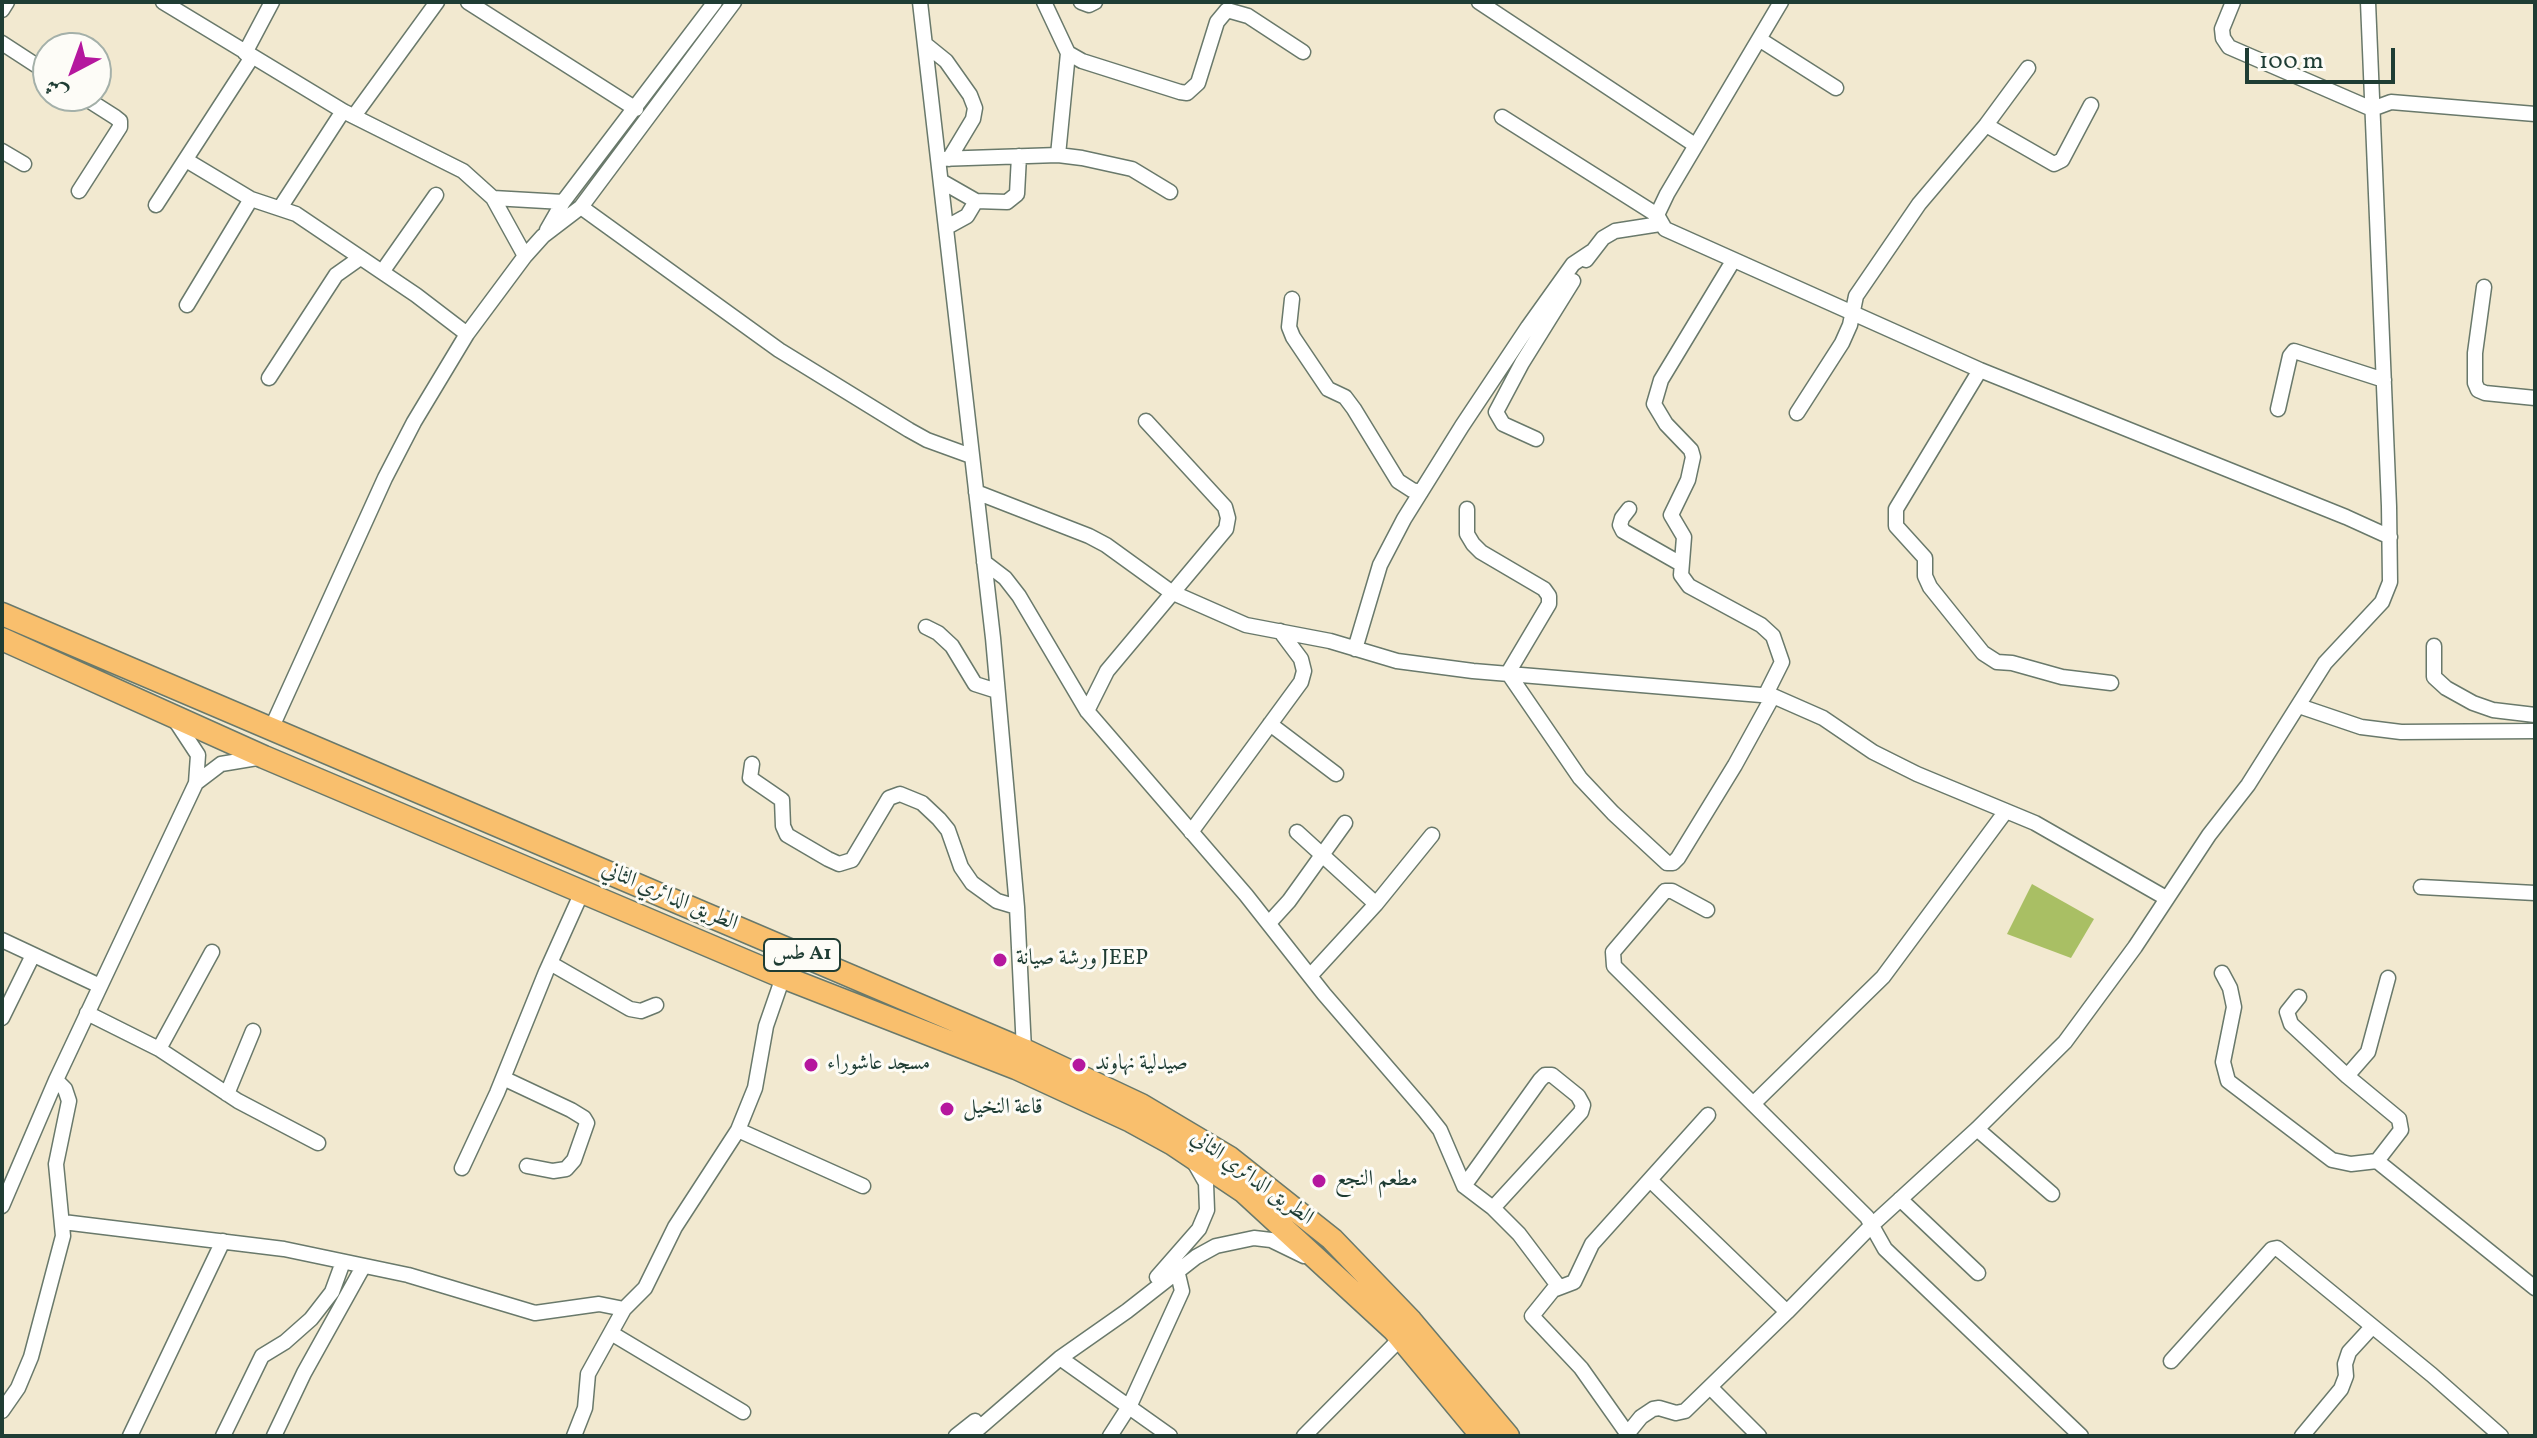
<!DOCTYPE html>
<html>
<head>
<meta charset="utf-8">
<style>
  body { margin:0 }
  #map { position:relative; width:2537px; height:1438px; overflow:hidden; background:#f2e9d0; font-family:Vollkorn,Amiri,serif }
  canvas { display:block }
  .frame { position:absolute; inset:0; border:4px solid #1f3d34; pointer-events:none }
  .north { position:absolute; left:32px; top:32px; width:80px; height:80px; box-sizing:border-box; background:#fdfcf7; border:2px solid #a4b0a9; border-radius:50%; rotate:221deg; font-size:22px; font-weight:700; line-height:32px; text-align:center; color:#1f3d34 }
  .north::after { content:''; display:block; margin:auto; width:28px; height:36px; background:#b5179e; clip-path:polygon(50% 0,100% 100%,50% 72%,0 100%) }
  .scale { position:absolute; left:2245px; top:48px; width:150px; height:36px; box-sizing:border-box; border:4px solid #1f3d34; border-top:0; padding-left:10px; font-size:24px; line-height:28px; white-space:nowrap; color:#1f3d34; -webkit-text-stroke:6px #fdfcf7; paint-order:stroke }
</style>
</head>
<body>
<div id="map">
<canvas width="2537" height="1438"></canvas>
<div class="frame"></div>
<div class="north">ش</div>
<div class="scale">100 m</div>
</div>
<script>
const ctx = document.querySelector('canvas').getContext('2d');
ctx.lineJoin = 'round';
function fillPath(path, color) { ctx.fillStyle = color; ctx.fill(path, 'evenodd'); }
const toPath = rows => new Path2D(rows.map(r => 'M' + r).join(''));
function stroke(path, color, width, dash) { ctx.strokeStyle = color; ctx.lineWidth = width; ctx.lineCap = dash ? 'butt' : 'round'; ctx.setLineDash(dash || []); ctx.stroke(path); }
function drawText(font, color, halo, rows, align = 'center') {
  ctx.font = font + ' Vollkorn,Amiri,serif'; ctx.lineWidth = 6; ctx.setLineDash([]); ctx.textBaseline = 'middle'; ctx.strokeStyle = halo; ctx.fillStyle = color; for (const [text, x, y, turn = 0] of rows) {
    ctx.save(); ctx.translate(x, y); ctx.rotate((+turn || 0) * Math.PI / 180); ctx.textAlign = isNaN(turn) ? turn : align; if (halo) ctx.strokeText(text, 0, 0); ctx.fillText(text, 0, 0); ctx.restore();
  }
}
fillPath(toPath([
  [2032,884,2094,919,2071,958,2007,934]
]), '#a9bf64');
const minor = toPath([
  [163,2,343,111,463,171,493,198,525,256],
  [468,2,636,109],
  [920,2,993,638,1017,907,1024,1050],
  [1044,2,1068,53,1082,61,1180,92,1187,93,1198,83,1217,22,1227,10,1248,16,1303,52],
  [1081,2,1089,5,1095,2],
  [1479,2,1695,145],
  [1781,2,1667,194,1657,215,1665,229,1980,370,2346,517,2390,537],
  [2233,2,2222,29,2223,38,2229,47,2372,109,2391,102,2535,114],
  [2,10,7,2],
  [1759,39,1836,88],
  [2,43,48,73],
  [925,44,946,61,970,95,975,108,973,119,949,159],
  [245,53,272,2],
  [354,116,437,2],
  [1502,117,1657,215],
  [1986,125,2054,164,2062,160,2091,105],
  [2,151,24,164],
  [1058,155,1068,53],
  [938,159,1058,155,1082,158,1132,169,1170,192],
  [186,160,251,199,296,214,416,295,467,334],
  [941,181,976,201,1007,202,1017,194,1019,156],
  [79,191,120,127,120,121,115,117,82,96],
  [493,198,563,202],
  [156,205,252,57],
  [581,207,779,350,909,430,927,440,971,456],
  [280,208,343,111],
  [947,227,967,216,976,201],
  [547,230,563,202,715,2],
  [1586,260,1603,238,1615,231,1660,224],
  [1733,261,1661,380,1654,404,1666,424,1691,450,1693,457,1688,480,1671,515,1684,537,1681,575,1689,586,1761,625,1773,636,1782,662,1766,694],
  [382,272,436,195],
  [2484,287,2475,353,2475,383,2478,390,2485,393,2535,398],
  [1292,299,1289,327,1293,337,1328,389,1345,397,1354,409,1398,481,1412,490,1421,492],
  [187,305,251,199],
  [1980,370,1896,509,1896,526,1925,558,1925,576,1930,587,1983,653,1997,662,2012,663,2062,677,2111,683],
  [269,378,336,275,360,258],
  [2278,409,2290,356,2294,351,2384,380],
  [1797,413,1842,343,1850,325,1856,296,1919,204,1986,125,2028,68],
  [1536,439,1503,424,1496,412,1522,363,1573,281],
  [976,492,1089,536,1106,545,1171,592,1246,625,1330,641,1397,661,1473,671,1773,696,1823,718,1873,752,1917,774,2035,823,2166,898],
  [1467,509,1467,534,1473,544,1481,552,1544,589,1549,596,1549,604,1508,673,1580,778,1613,813,1667,863,1673,863,1678,858,1735,765,1773,696],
  [1629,509,1622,518,1620,525,1623,531,1681,564],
  [984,562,1005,578,1019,596,1087,711,1246,895,1324,994,1425,1111,1440,1130,1464,1186,1493,1208,1519,1234,1559,1287],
  [926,627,938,633,952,646,975,684,997,691],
  [2434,646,2434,677,2446,688,2473,703,2493,710,2535,715],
  [1355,649,1380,565,1404,519,1462,426,1528,327,1573,264,1591,252],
  [2299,706,2361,727,2401,732,2535,731],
  [1087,711,1107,671,1226,529,1228,518,1225,507,1146,421],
  [175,720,198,755,196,783],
  [1270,724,1336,774],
  [271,729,385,478,414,422,467,334,525,256,543,236,581,207,734,2],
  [752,764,750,778,782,800,783,826,787,835,828,859,839,864,852,860,889,798,900,794,922,803,939,819,948,830,961,867,972,883,997,901,1017,907],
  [1191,832,1301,682,1304,671,1301,659,1280,631],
  [1297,832,1376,904],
  [2421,887,2535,893],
  [1707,910,1672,891,1665,891,1613,952,1614,966,1867,1217,1885,1249,2081,1436],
  [1269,923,1289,901,1345,823],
  [2,940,100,986],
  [550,963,630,1009,641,1011,656,1005],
  [2222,973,2230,988,2234,1007,2223,1062,2228,1081,2332,1160,2351,1164,2377,1161,2401,1130,2399,1119,2347,1076,2291,1024,2287,1012,2299,997],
  [1310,976,1376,904,1432,835],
  [87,1013,159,1049,212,952],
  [2,1018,33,955],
  [159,1049,238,1101,318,1143],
  [2347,1076,2368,1052,2388,978],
  [503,1078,571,1110,584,1118,587,1123,574,1160,566,1169,553,1171,527,1166],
  [227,1094,253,1031],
  [1753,1104,1883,977,2006,811],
  [1977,1129,2052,1194],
  [738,1130,863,1186],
  [2377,1161,2535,1288],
  [462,1168,497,1093,546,972,582,892],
  [1650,1180,1787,1312],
  [1464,1186,1540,1080,1545,1075,1552,1075,1578,1096,1583,1105,1581,1112,1493,1208],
  [1900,1199,1978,1273],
  [2,1206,56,1080,196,783,221,764,263,757],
  [63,1222,284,1249,408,1275,535,1313,599,1304,624,1309],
  [1157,1277,1199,1229,1207,1210,1206,1183,1194,1162],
  [611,1333,743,1412],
  [1060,1358,1170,1436],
  [2171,1361,2272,1249,2277,1248,2432,1375,2501,1436],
  [1710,1387,1759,1436],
  [2,1411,18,1388,31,1357,63,1236,56,1164,69,1101,65,1089,56,1080],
  [1628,1433,1641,1417,1653,1409,1659,1408,1676,1413,1685,1411,1787,1312,1872,1225,1977,1129,2065,1042,2135,947,2209,835,2248,785,2325,663,2382,602,2390,582,2389,506,2368,2],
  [130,1436,223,1241],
  [223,1436,262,1356,285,1342,311,1319,332,1292,343,1262],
  [274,1436,304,1373,363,1267],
  [574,1436,585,1408,588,1374,624,1309,645,1288,675,1227,738,1130,755,1088,766,1026,783,977],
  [956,1436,975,1421],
  [970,1436,1060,1358,1127,1311,1196,1257,1216,1246,1254,1238,1271,1240,1304,1256],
  [1110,1436,1130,1405,1182,1291,1177,1270],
  [1304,1436,1401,1338],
  [1629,1436,1581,1368,1532,1316,1553,1290,1574,1282,1592,1244,1708,1115],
  [2302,1436,2341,1389,2346,1376,2345,1364,2349,1352,2372,1327]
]);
const highway = toPath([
  [2,614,1024,1050,1141,1105,1230,1158,1332,1239,1411,1321,1508,1436],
  [2,639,264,757,783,977,1016,1068,1131,1121,1173,1144,1243,1191,1394,1330,1482,1436]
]);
stroke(minor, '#69796b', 17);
stroke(highway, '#69796b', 25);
stroke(minor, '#fff', 14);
stroke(highway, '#f9bf6d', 22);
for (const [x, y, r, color] of [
  [1000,960,8,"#b5179e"],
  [811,1065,8,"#b5179e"],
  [1079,1065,8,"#b5179e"],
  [947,1109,8,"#b5179e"],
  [1319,1181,8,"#b5179e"]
]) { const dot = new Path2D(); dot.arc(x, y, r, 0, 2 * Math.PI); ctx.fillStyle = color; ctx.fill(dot); stroke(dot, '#fdfcf7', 3); }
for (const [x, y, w] of [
  [802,955,76]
]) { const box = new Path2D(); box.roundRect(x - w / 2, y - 16, w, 32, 6); ctx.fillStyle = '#fdfcf7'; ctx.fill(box); stroke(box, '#1f3d34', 2); }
drawText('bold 20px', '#1f3d34', null, [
  ["طس A1",802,955]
]);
drawText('22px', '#1f3d34', '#fdfcf7', [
  ["الطريق الدائري الثاني",669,898,23],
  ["الطريق الدائري الثاني",1251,1179,36]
]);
drawText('22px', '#1f3d34', '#fdfcf7', [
  ["ورشة صيانة JEEP",1016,960],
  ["مسجد عاشوراء",827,1065],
  ["صيدلية نهاوند",1095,1065],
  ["قاعة النخيل",963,1109],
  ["مطعم النجع",1335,1181]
], 'left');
</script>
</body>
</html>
